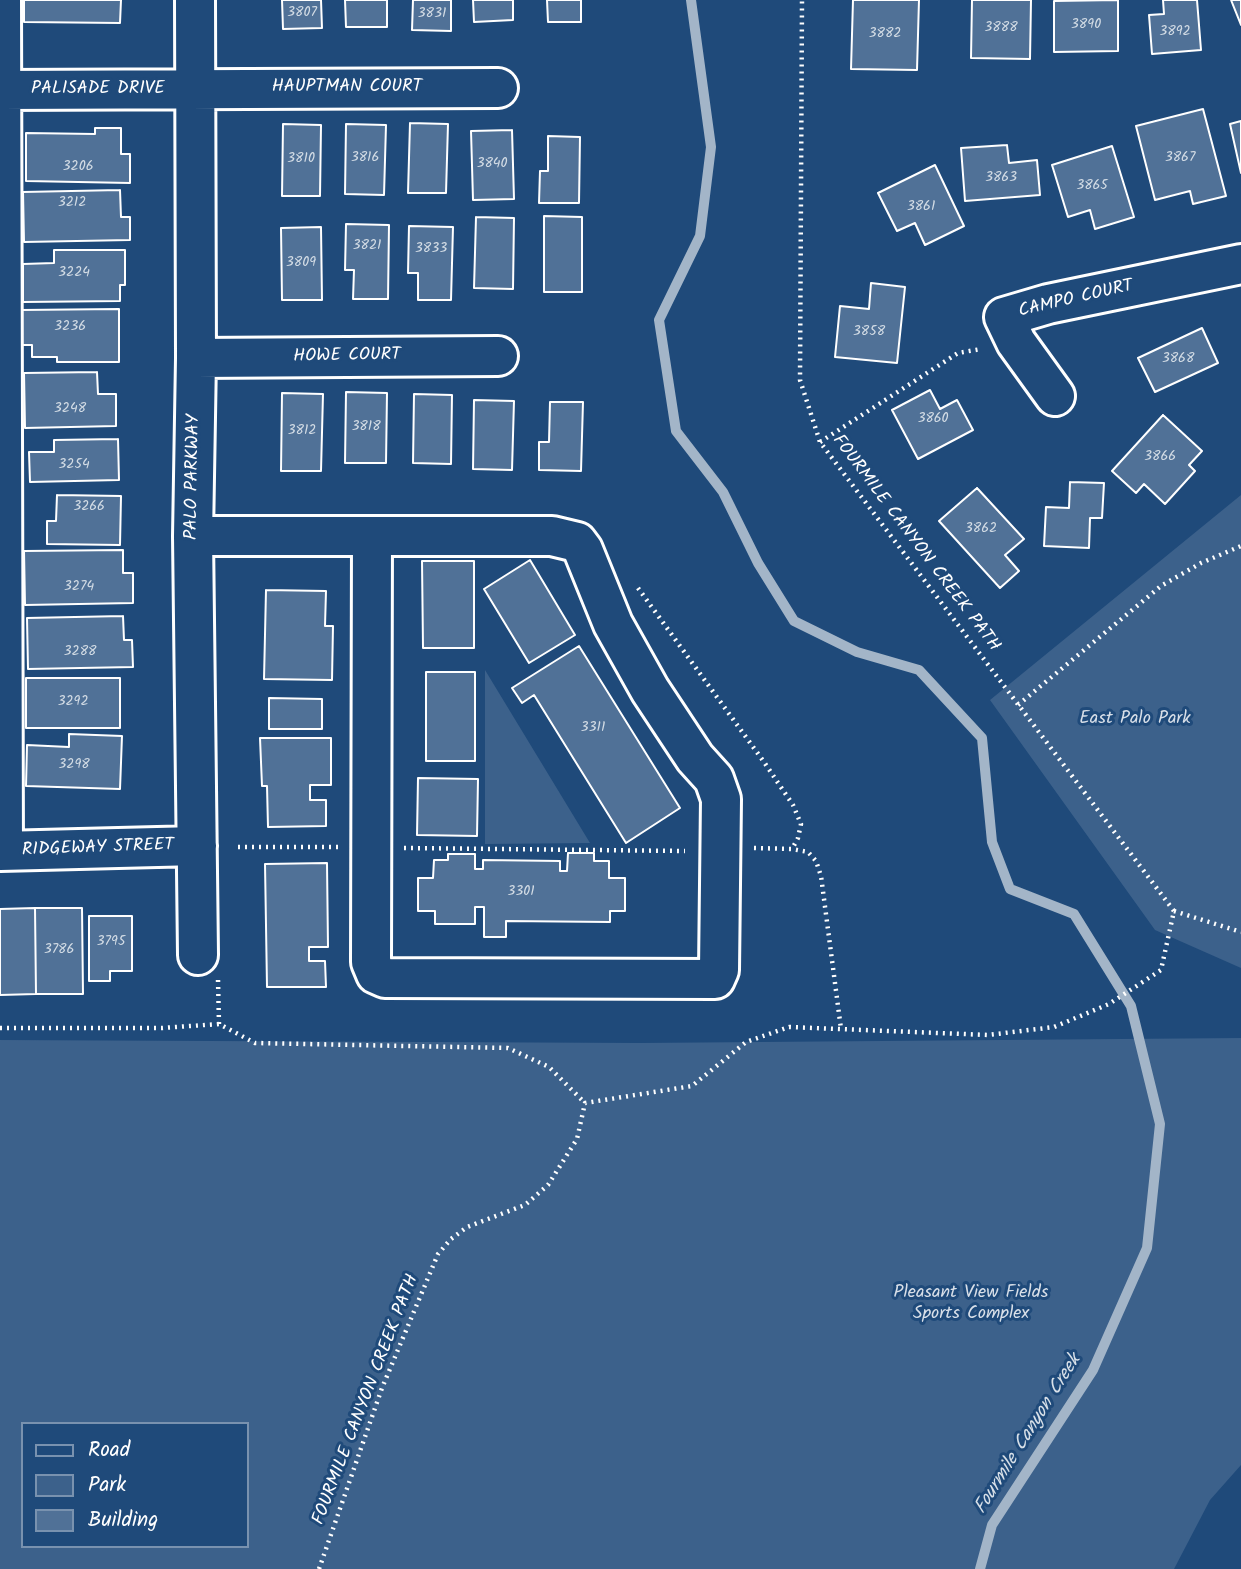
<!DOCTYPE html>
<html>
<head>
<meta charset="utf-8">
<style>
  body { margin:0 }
  #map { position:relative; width:1241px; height:1569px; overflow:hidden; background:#1f4a7a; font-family:Kalam,sans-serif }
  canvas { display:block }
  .legend { position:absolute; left:21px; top:1422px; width:228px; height:126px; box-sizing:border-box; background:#1f4a7a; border:2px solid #7992af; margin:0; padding:9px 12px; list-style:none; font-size:21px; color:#fff }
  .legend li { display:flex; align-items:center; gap:14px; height:35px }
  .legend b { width:35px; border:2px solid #7992af }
</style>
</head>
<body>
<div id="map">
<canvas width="1241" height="1569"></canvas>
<ul class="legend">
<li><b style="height:9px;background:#1f4a7a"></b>Road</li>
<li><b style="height:19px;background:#3c618b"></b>Park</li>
<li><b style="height:19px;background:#507197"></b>Building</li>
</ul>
</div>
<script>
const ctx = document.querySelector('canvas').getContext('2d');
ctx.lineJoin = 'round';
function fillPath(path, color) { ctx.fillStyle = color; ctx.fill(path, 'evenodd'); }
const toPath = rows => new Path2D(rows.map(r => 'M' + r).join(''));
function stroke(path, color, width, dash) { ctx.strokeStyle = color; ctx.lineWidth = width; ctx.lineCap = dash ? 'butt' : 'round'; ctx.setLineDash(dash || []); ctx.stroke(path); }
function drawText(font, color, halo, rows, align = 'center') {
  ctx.font = font + ' Kalam,sans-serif'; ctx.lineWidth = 6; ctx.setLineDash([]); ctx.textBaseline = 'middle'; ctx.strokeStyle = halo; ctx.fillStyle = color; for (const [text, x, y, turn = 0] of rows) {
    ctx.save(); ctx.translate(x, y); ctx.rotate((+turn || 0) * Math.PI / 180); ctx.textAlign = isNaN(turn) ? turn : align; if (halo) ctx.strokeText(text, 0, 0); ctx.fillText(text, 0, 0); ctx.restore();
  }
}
fillPath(toPath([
  [1241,495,1241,968,1155,930,990,700],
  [485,670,590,843,485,844],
  [1241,1038,1241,1465,1210,1500,1174,1569,0,1569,0,1040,640,1043],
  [23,1424,247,1424,247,1546,23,1546]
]), '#3c618b');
stroke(toPath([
  [691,0,711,147,700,236,659,320,676,431,723,492,758,563,794,621,857,652,919,670,982,738,992,842,1010,889,1074,914,1131,1006,1160,1124,1147,1248,1093,1370,992,1525,980,1569]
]), '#a3b5c8', 10);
const building = toPath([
  [24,0,121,0,120,23,24,22,24,0],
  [282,0,321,0,322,28,283,29,282,0],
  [345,0,387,0,387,27,346,27,345,0],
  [413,0,451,0,451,31,412,30,413,0],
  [473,0,513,0,513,20,474,22,473,0],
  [547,0,581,0,581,22,548,22,547,0],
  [853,0,919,0,917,70,851,69,853,0],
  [972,0,1031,0,1030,59,971,58,972,0],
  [1118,0,1118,51,1054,52,1054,1,1118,0],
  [1163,0,1197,0,1201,50,1152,54,1149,15,1164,14,1163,0],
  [1231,0,1241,0,1241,25,1231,0],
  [1203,109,1226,196,1193,204,1190,191,1155,200,1136,126,1203,109],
  [1241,121,1241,173,1230,124,1241,121],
  [410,123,448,124,446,193,408,193,410,123],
  [283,124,321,125,320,196,282,196,283,124],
  [346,124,386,125,384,195,345,194,346,124],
  [95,128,121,128,121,154,130,154,130,183,26,181,26,133,95,134,95,128],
  [512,130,514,199,473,200,471,131,512,130],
  [548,136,580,137,579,203,539,203,540,171,548,171,548,136],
  [1007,145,1009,163,1037,160,1040,195,965,201,961,148,1007,145],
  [1112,146,1134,217,1095,229,1090,210,1068,217,1052,165,1112,146],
  [935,165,964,226,925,245,915,223,897,231,878,193,935,165],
  [120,190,121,217,130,217,130,240,24,242,23,192,120,190],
  [544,216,582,217,582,292,544,292,544,216],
  [476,217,514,218,513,289,474,288,476,217],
  [346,224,389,225,388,299,353,299,354,270,345,270,346,224],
  [409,226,453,227,451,300,418,300,418,273,408,273,409,226],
  [321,227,322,300,282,300,281,228,321,227],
  [54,250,125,250,125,285,120,285,120,301,23,302,23,264,54,263,54,250],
  [871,283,905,287,897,363,835,357,840,306,869,309,871,283],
  [119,309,119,362,57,362,57,357,32,357,32,345,22,345,21,310,119,309],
  [1202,328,1218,363,1155,392,1138,358,1202,328],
  [97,372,98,394,116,394,116,426,25,428,24,373,97,372],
  [930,390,940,409,957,400,973,430,918,459,892,410,930,390],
  [346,392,387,393,386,463,345,463,346,392],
  [282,393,323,394,321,471,281,471,282,393],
  [414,394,452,395,451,464,413,463,414,394],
  [474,400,514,401,512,470,473,469,474,400],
  [550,402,583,402,581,471,539,470,539,442,549,442,550,402],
  [1163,415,1202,451,1189,465,1195,471,1165,504,1144,484,1136,493,1112,471,1163,415],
  [118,439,119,480,30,482,29,452,54,452,54,440,118,439],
  [1070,482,1104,483,1102,518,1090,518,1089,548,1044,546,1046,507,1069,508,1070,482],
  [977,488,1024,539,1005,555,1019,571,1000,588,939,521,977,488],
  [57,495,121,496,120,545,47,544,47,521,56,521,57,495],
  [123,550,123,573,133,573,133,603,25,605,24,551,123,550],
  [530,560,575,635,529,663,484,589,530,560],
  [422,561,474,561,474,648,423,648,422,561],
  [266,590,326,591,325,626,333,626,332,680,264,679,266,590],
  [123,616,124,640,132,640,133,667,28,669,27,618,123,616],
  [579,646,680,808,626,843,534,695,522,703,512,688,579,646],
  [426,672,475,672,475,761,426,761,426,672],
  [26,678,120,678,120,728,26,728,26,678],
  [269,698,322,699,322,729,269,729,269,698],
  [69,734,122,736,120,789,26,786,27,745,69,747,69,734],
  [260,738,331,738,331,785,310,785,310,800,326,800,326,826,268,827,267,786,262,786,260,738],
  [418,778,478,779,477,836,417,835,418,778],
  [568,853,594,853,594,861,609,861,609,878,625,878,625,911,610,911,610,922,506,921,506,937,484,937,484,907,475,907,475,924,435,924,435,911,418,911,418,878,433,878,434,860,448,860,448,854,475,854,475,869,483,869,483,860,560,861,560,871,567,871,568,853],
  [327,863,328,947,309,947,309,961,325,961,326,987,267,987,265,864,327,863],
  [35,908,82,908,83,994,36,994,35,908],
  [35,908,36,994,0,995,0,909,35,908],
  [89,916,132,916,132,971,110,971,110,981,89,981,89,916]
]);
fillPath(building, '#507197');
stroke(building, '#fff', 2);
const minor = toPath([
  [1,0,3,851],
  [195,0,196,358,193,536,198,955],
  [0,90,498,88],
  [196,358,498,356],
  [1055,396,1016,342,1004,317,1048,304,1241,264],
  [193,536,552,536,577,542,583,550,613,624,650,690,695,758,714,779,721,799,719,970,715,979,385,978,376,974,371,962,372,537],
  [0,851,197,846]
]);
stroke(minor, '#fff', 44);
stroke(toPath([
  [820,442,958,353,981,349],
  [638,588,764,762,793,805,801,824,798,838,792,849],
  [1018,705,1161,586,1201,563,1241,546],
  [238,847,339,847],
  [404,848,685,851],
  [754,848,792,849,808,852,816,861,821,876,841,1029],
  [1174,911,1241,932],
  [218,980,219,1024,255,1043,508,1048,549,1067,585,1103],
  [0,1028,162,1028,219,1024],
  [319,1569,382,1388,438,1254,451,1239,467,1227,525,1205,548,1185,577,1139,585,1103,692,1086,746,1042,789,1027,988,1035,1054,1027,1109,1004,1161,970,1174,911,820,442,800,380,802,0]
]), '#fff', 4.5, [2, 5]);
stroke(minor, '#1f4a7a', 38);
drawText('14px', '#d3dce5', null, [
  ["3807",302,14],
  ["3831",432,15],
  ["3890",1086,26],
  ["3888",1001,29],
  ["3892",1175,33],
  ["3882",885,35],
  ["3816",365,159],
  ["3867",1180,159],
  ["3810",301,160],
  ["3840",492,165],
  ["3206",78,168],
  ["3863",1001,179],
  ["3865",1092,187],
  ["3212",72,204],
  ["3861",921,208],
  ["3821",367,247],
  ["3833",431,250],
  ["3809",301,264],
  ["3224",74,274],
  ["3236",70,328],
  ["3858",869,333],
  ["3868",1178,360],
  ["3248",70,410],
  ["3860",933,420],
  ["3818",366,428],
  ["3812",302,432],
  ["3866",1160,458],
  ["3254",74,466],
  ["3266",89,508],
  ["3862",981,530],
  ["3274",79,588],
  ["3288",80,653],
  ["3292",73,703],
  ["3311",593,729],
  ["3298",74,766],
  ["3301",521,893],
  ["3795",111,943],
  ["3786",59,951]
]);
drawText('18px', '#fff', '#1f4a7a', [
  ["HAUPTMAN COURT",347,88],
  ["PALISADE DRIVE",98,90],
  ["CAMPO COURT",1076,300,-13],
  ["HOWE COURT",347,357,-1],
  ["PALO PARKWAY",194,477,-89],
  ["FOURMILE CANYON CREEK PATH",915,544,53],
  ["RIDGEWAY STREET",98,849,-2],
  ["FOURMILE CANYON CREEK PATH",367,1400,-69]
]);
drawText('18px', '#d8dfe8', '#1f4a7a', [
  ["East Palo Park",1135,720],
  ["Pleasant View Fields",971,1294],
  ["Sports Complex",971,1315]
]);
drawText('italic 19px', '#d8e0e8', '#1f4a7a', [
  ["Fourmile Canyon Creek",1029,1435,-58]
]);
</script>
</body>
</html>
